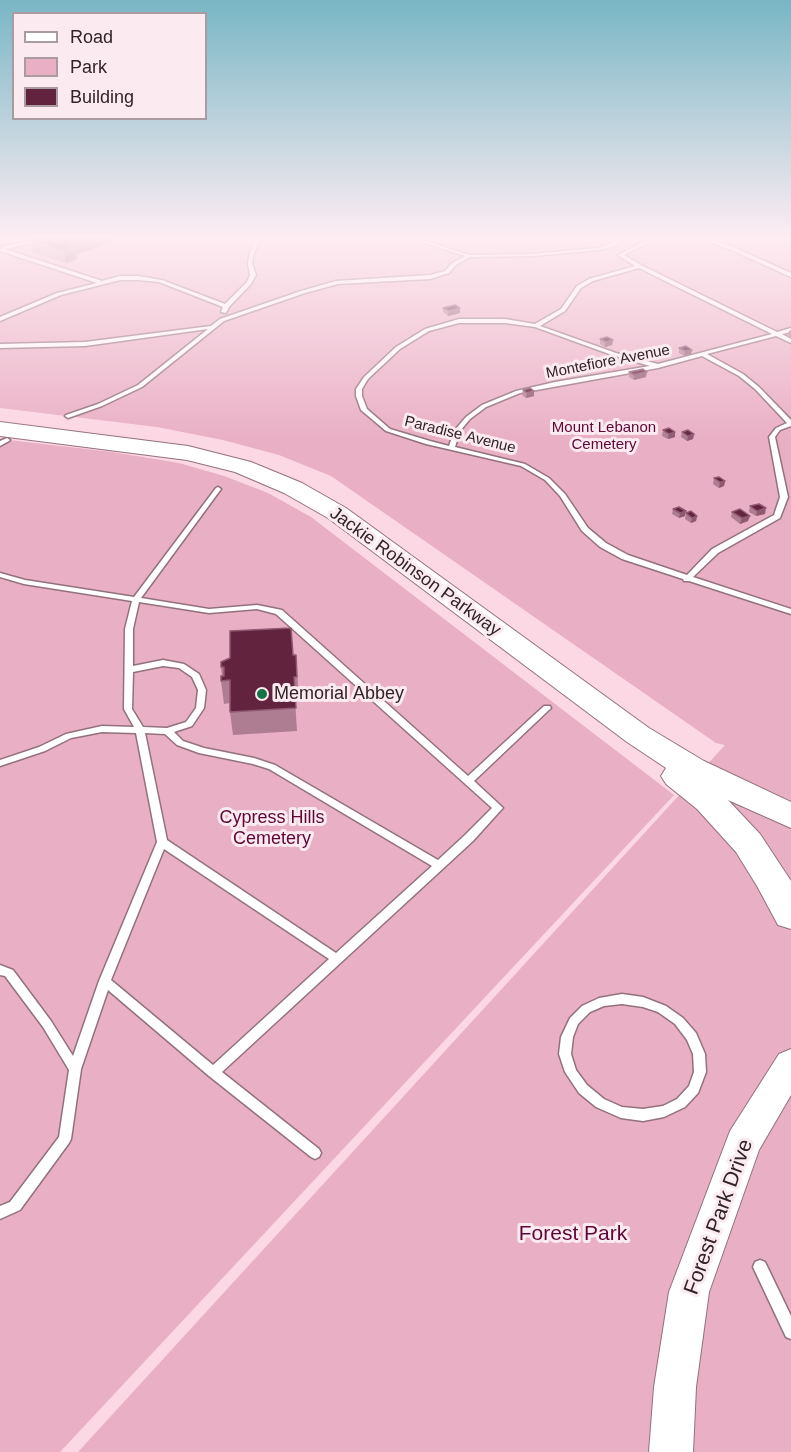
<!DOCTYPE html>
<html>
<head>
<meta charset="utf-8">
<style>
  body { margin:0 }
  #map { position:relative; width:791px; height:1452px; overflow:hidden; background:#fcd7e4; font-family:Arial,sans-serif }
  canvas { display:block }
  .legend { position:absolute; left:12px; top:12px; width:195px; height:108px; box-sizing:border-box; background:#fbebf0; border:2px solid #aa9ba0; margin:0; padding:8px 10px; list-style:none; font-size:18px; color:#312429 }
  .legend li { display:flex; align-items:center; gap:12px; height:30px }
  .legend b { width:30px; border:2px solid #aa9ba0 }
</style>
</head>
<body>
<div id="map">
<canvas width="791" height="1452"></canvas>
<ul class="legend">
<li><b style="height:8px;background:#fff"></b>Road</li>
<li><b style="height:16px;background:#e9afc4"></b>Park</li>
<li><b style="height:16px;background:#62233f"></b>Building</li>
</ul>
</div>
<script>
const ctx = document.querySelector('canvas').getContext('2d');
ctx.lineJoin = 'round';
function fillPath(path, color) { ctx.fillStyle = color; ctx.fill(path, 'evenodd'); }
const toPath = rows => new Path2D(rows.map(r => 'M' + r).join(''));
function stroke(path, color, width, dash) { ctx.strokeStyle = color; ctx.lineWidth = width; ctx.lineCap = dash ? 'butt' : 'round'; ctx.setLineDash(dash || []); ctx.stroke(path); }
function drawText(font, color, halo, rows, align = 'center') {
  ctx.font = font + ' Arial,sans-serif'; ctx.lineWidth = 6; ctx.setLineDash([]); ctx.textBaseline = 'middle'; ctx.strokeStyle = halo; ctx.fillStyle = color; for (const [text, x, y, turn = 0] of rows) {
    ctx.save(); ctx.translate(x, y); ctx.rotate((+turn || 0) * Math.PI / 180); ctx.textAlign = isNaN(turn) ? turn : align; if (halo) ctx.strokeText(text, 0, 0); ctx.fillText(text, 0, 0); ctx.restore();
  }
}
fillPath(toPath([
  [0,237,791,237,791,1452,78,1452,725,745,716,743,331,476,279,455,223,440,157,427,0,408],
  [0,439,112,452,179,463,224,476,268,493,311,517,674,795,60,1452,0,1452]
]), '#e9afc4');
const lane = toPath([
  [52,237,60,237,5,249,102,281,120,276,138,276,162,280,225,304,247,282,250,275,248,264,249,256,256,237,260,237,253,256,252,264,256,275,251,284,229,307,226,313,221,312,223,307,159,282,138,280,120,280,61,295,0,321,0,317,57,293,97,283,0,251,1,247,52,237],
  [407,237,413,237,469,255,533,254,598,248,610,244,622,237,627,237,614,246,598,250,533,256,470,257,456,265,449,273,430,279,338,284,305,293,224,321,142,387,102,406,68,418,65,416,66,415,98,404,138,385,208,329,85,346,0,348,0,344,85,342,211,326,220,319,301,291,336,281,430,275,445,271,452,263,465,256,407,237],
  [654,237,659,237,624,255,641,265,777,332,791,328,791,332,782,334,791,339,791,343,776,336,707,354,743,374,759,387,791,420,791,426,780,430,775,437,788,497,780,518,718,553,693,577,791,609,791,614,689,581,684,581,683,579,622,559,600,547,582,531,560,496,545,480,521,466,426,444,386,431,361,410,356,396,356,389,364,377,396,347,425,329,459,319,505,319,535,324,561,309,577,286,589,279,635,266,618,255,654,237],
  [639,268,772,334,658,364,616,353,540,326,565,311,581,288,593,281,639,268],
  [459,323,505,323,535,327,612,355,650,366,555,382,516,391,482,405,466,417,454,431,449,446,430,441,390,429,367,409,362,396,362,389,368,379,400,349,429,331,459,323],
  [702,356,739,376,755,389,787,423,776,428,769,437,780,497,774,515,712,549,687,575,628,555,606,543,588,528,565,494,549,478,525,464,455,447,460,431,470,419,486,407,520,393,658,368,702,356],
  [695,237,701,237,733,247,791,273,791,277,729,249,695,237],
  [7,438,10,440,9,441,0,446,0,441,7,438],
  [218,487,221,489,141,598,209,609,257,605,282,610,468,776,544,706,550,706,551,708,474,781,501,806,503,808,501,810,473,841,222,1072,319,1149,321,1153,319,1157,315,1159,311,1157,209,1076,108,990,81,1069,71,1139,69,1143,20,1210,0,1219,0,1206,10,1202,59,1137,69,1070,43,1027,5,976,0,975,0,965,13,970,51,1021,73,1056,99,981,157,842,136,733,102,732,71,738,45,751,0,766,0,760,39,747,66,734,102,726,134,727,124,709,125,629,132,601,24,584,0,577,0,573,25,580,134,597,216,488,218,487],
  [139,602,209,613,257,609,276,614,492,808,465,835,438,860,275,765,254,758,204,748,183,741,174,732,192,726,204,708,206,690,199,674,184,664,163,660,133,666,133,629,139,602],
  [163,666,179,668,192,677,198,690,196,708,186,722,167,728,143,727,132,709,133,672,163,666],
  [145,733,165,734,177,745,199,753,253,764,269,769,432,866,336,953,167,840,145,733],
  [164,849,329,959,213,1065,111,980,164,849],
  [622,994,643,997,666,1006,683,1018,696,1033,705,1054,706,1072,698,1093,685,1107,664,1117,643,1121,621,1118,596,1107,579,1093,565,1072,559,1054,561,1037,570,1018,582,1006,599,998,622,994],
  [622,1004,643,1007,658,1012,675,1024,687,1040,693,1054,694,1072,689,1086,677,1099,663,1106,643,1109,622,1107,604,1099,587,1085,576,1070,571,1054,573,1037,578,1024,590,1012,604,1006,622,1004],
  [760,1260,765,1262,791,1316,791,1339,786,1337,753,1267,755,1262,760,1260]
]);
const secondary = toPath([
  [791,1049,791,1095,759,1150,709,1292,696,1387,693,1452,649,1452,654,1387,669,1292,730,1131,779,1054,791,1049]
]);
const highway = toPath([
  [0,422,188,446,251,462,302,483,346,508,649,728,704,761,791,802,791,828,728,800,760,834,791,881,791,929,778,925,757,886,736,852,697,809,666,784,661,776,666,768,627,742,328,518,284,493,235,472,187,460,0,436,0,422]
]);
stroke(lane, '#92717c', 3);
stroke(secondary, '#92717c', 2);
stroke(highway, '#92717c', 2);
fillPath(lane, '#fff');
fillPath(secondary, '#fff');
fillPath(highway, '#fff');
fillPath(toPath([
  [41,237,131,237,132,238,122,242,116,240,76,255,77,259,66,263,33,253,30,240],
  [443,308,460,308,460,313,448,316,443,312],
  [791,330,791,337,788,335,789,331],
  [600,339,613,340,612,345,605,347,600,344],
  [679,348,691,354,684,356,679,353],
  [629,372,646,377,634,380,629,377],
  [523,390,534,391,534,396,526,398,522,395],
  [663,430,675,432,675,437,668,439,662,436],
  [682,432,694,434,693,439,687,441,681,437],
  [714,478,725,481,724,486,719,488,713,484],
  [750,506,765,514,756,516,749,512],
  [673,509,685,516,679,518,672,514],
  [732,512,748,521,740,524,731,517],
  [686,513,697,516,696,521,691,523,685,519],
  [296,655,299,700,295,700,297,731,233,735,230,712,230,703,224,704,221,681,222,676,221,667]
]), '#af7d92');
fillPath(toPath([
  [88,237,115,237,116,240,76,255,77,259,66,263,64,250,68,244],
  [121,237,131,237,132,238,122,242],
  [460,308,460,313,448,316,449,311],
  [613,340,612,345,605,347,606,342],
  [692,350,691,354,684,356,685,351],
  [647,372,646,377,634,380,634,375],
  [534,391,534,396,526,398,527,393],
  [675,432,675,437,668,439,669,434],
  [694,434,693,439,687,441,688,436],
  [725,481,724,486,719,488,720,482],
  [766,508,765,514,756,516,757,511],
  [686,511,685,516,679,518,680,513],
  [697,516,696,521,691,523,692,518],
  [750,516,748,521,740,524,742,518]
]), '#905970');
const building = toPath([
  [41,237,88,237,68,244,75,246,64,250,30,240,41,237],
  [455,305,460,308,449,311,443,308,455,305],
  [607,337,613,340,606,342,600,339,607,337],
  [686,346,692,350,685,351,679,348,686,346],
  [643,369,647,372,634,375,629,372,643,369],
  [530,388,534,391,527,393,523,390,530,388],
  [669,428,675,432,669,434,663,430,669,428],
  [688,430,694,434,688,436,682,432,688,430],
  [719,477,725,481,720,482,714,478,719,477],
  [759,504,766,508,757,511,750,506,759,504],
  [679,507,686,511,680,513,673,509,679,507],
  [740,509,750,516,742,518,732,512,740,509],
  [691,511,697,516,692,518,686,513,691,511],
  [291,628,293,655,296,655,297,677,294,677,296,708,230,712,230,680,221,681,221,676,224,676,224,667,221,667,221,662,230,658,230,631,291,628]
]);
fillPath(building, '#62233f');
stroke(building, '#905970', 1.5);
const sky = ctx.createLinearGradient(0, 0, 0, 440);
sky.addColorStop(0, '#78b6c4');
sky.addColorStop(0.54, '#feedf3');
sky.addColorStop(1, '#feedf300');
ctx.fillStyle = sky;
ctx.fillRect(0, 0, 791, 440);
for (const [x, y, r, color] of [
  [262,694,6,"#167247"]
]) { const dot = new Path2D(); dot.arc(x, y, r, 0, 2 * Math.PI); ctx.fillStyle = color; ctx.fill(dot); stroke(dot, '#fbebf0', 2); }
drawText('15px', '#312429', '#fbebf0', [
  ["Montefiore Avenue",608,362,-11],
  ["Paradise Avenue",460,435,14]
]);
drawText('15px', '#600637', '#fbebf0', [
  ["Mount Lebanon",604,428],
  ["Cemetery",604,445]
]);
drawText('18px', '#312429', '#fbebf0', [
  ["Jackie Robinson Parkway",415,572,36]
]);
drawText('18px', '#312429', '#fbebf0', [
  ["Memorial Abbey",274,694]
], 'left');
drawText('18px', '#600637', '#fbebf0', [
  ["Cypress Hills",272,818],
  ["Cemetery",272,839]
]);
drawText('21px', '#312429', '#fbebf0', [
  ["Forest Park Drive",719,1217,-70]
]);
drawText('21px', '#600637', '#fbebf0', [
  ["Forest Park",573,1234]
]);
</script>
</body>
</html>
